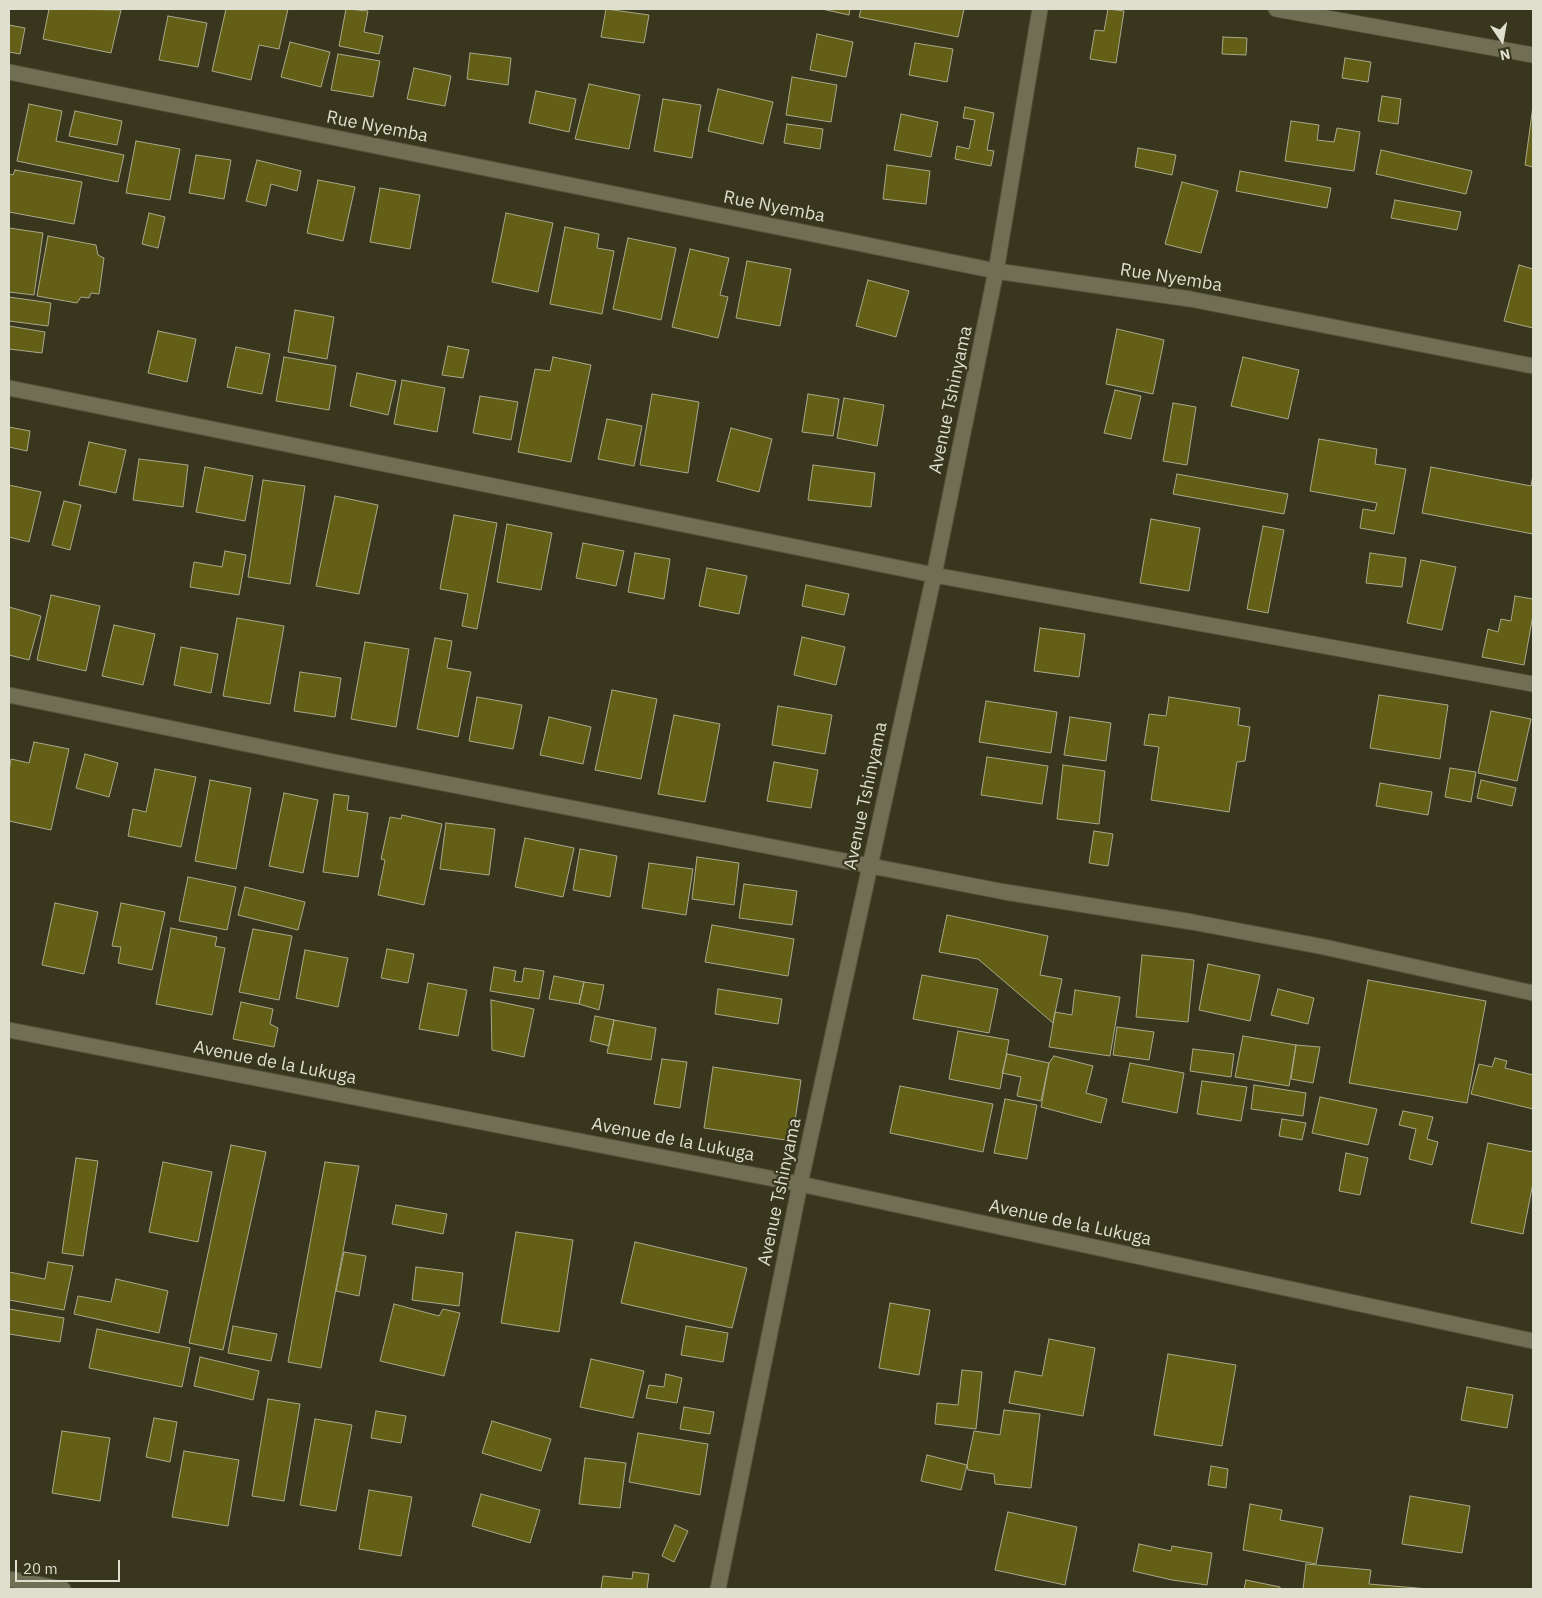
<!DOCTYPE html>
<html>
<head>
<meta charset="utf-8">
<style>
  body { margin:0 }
  #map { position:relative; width:1542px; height:1598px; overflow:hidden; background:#38371e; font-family:"IBM Plex Sans",sans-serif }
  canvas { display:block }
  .frame { position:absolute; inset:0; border:10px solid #dfdfd0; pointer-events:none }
  .north { position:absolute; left:1477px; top:15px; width:50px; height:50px; -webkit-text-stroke:4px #38371e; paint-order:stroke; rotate:168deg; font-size:14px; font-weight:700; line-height:20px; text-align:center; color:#dfdfd0 }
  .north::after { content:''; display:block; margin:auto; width:18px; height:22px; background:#dfdfd0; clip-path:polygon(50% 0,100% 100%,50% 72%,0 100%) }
  .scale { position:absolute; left:15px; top:1560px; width:105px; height:22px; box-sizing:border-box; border:2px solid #dfdfd0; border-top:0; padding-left:6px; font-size:15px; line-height:18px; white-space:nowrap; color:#dfdfd0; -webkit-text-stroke:4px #38371e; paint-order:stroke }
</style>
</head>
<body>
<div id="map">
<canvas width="1542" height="1598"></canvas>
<div class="frame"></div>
<div class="north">N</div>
<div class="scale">20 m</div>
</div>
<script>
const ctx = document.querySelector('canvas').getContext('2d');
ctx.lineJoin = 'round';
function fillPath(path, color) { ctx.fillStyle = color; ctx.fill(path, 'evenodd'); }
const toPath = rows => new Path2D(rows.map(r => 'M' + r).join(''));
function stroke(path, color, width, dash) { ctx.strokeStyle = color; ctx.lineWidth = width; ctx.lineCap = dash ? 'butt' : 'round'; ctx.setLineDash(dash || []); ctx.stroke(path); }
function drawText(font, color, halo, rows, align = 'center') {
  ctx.font = font + ' "IBM Plex Sans",sans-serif'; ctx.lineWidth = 4.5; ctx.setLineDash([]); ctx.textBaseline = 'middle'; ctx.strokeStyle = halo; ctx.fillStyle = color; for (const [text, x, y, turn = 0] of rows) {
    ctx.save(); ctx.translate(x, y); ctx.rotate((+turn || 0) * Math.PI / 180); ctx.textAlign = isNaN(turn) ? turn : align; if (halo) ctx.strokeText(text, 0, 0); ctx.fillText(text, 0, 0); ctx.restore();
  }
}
const building = toPath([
  [49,9,121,10,111,53,43,39,49,9],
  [226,9,288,9,279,49,259,45,251,80,212,71,226,9],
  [346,9,368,11,364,32,383,36,379,54,339,46,346,9],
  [606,9,649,15,644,43,601,37,606,9],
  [822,9,850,9,849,15,822,9],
  [861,9,964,9,958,37,859,17,861,9],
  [1108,9,1124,11,1116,63,1090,59,1095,30,1104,31,1108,9],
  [168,16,207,23,198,67,159,60,168,16],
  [9,25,25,28,20,54,9,52,9,25],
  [817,34,853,42,846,77,810,70,817,34],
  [1223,37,1247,38,1246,55,1222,54,1223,37],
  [290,42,330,52,321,87,281,77,290,42],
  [915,43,953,49,947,82,909,75,915,43],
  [470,53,511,58,508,85,467,79,470,53],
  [338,54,380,61,373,97,331,90,338,54],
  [1345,58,1371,62,1368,82,1342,78,1345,58],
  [414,68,451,76,445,106,407,99,414,68],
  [792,77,837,85,831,122,786,115,792,77],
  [589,84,640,95,629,149,575,139,589,84],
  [718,89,773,102,763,144,708,131,718,89],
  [536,91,576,99,569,132,529,123,536,91],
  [1382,96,1401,99,1398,124,1378,121,1382,96],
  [663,99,701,105,692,158,654,151,663,99],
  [29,104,62,111,56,141,124,155,118,182,17,161,29,104],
  [1533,106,1533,167,1525,165,1533,106],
  [965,107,994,113,987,150,994,151,991,166,955,159,957,146,969,149,975,120,963,118,965,107],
  [75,111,122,121,117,145,69,136,75,111],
  [901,114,938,122,931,157,894,150,901,114],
  [1291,121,1319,125,1317,140,1334,142,1337,128,1360,132,1354,171,1285,161,1291,121],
  [787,124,823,129,820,149,784,143,787,124],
  [136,141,180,149,170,200,126,193,136,141],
  [1138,148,1176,155,1172,175,1135,167,1138,148],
  [1381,150,1472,171,1466,194,1376,174,1381,150],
  [196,155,231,160,224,199,189,193,196,155],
  [257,160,301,171,297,191,271,184,266,206,246,201,257,160],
  [887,165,930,171,926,204,883,199,887,165],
  [15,170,82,182,74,224,9,212,9,174,13,175,15,170],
  [1240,171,1331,188,1327,208,1236,191,1240,171],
  [318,180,355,187,343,241,307,233,318,180],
  [1182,182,1218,191,1201,253,1165,244,1182,182],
  [380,188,420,195,410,249,370,242,380,188],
  [1395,200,1461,212,1457,230,1391,218,1395,200],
  [149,213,165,217,158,248,142,244,149,213],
  [506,213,553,223,538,292,492,282,506,213],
  [565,227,599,234,597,248,614,251,602,314,550,304,565,227],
  [9,228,43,233,34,295,9,292,9,228],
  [48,236,96,245,98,255,104,258,99,294,91,293,89,298,81,297,77,303,37,296,48,236],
  [628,238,676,248,661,320,613,309,628,238],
  [690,249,729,258,720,295,728,297,718,338,672,327,690,249],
  [747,261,791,269,780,326,736,318,747,261],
  [1519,265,1533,269,1533,328,1504,321,1519,265],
  [868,280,909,291,896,337,856,326,868,280],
  [9,297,51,303,48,326,9,321,9,297],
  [295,310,334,317,327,359,288,352,295,310],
  [9,326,45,332,42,353,9,349,9,326],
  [1117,329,1164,340,1153,394,1106,384,1117,329],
  [158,331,196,339,187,382,148,373,158,331],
  [448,346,469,350,463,378,442,375,448,346],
  [236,347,270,354,262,394,227,387,236,347],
  [284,357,336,366,329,410,276,401,284,357],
  [553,357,591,365,571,462,518,452,535,369,550,371,553,357],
  [1243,357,1299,370,1288,419,1231,406,1243,357],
  [357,373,396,381,388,415,350,406,357,373],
  [402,380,445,388,437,432,394,424,402,380],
  [1115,390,1141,396,1131,439,1104,433,1115,390],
  [652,394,699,402,688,473,640,465,652,394],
  [808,394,839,399,833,436,802,432,808,394],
  [480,396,518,402,511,440,473,433,480,396],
  [844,398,884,405,877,446,837,438,844,398],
  [1173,403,1196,407,1187,465,1163,461,1173,403],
  [607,419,642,426,634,466,598,459,607,419],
  [9,427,30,431,27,451,9,447,9,427],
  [731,428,772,439,759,492,717,481,731,428],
  [1319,439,1377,449,1375,464,1406,469,1394,534,1360,528,1363,509,1375,511,1377,503,1310,491,1319,439],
  [89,442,126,450,116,493,79,485,89,442],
  [139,459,188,465,183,507,133,500,139,459],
  [813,465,875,473,871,507,808,500,813,465],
  [205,467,253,476,245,521,196,512,205,467],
  [1431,467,1531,486,1533,475,1533,534,1422,513,1431,467],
  [1177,474,1288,494,1284,514,1173,494,1177,474],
  [263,480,305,486,290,584,248,577,263,480],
  [9,485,41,492,29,542,9,537,9,485],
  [335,496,378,505,359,594,316,586,335,496],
  [64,501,81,505,70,550,52,545,64,501],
  [454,515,497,523,477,629,462,626,468,594,440,589,454,515],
  [1151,519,1200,528,1189,591,1140,583,1151,519],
  [507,524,552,533,541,590,497,582,507,524],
  [1263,526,1284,530,1268,613,1247,609,1263,526],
  [583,543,624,551,616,586,576,578,583,543],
  [225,551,246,555,239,595,190,587,194,562,222,567,225,551],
  [635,553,670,559,664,599,628,592,635,553],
  [1370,553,1406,558,1402,587,1366,583,1370,553],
  [1421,560,1456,567,1442,630,1407,623,1421,560],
  [707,568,747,576,739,614,699,606,707,568],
  [806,585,849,594,844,615,802,606,806,585],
  [51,595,100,606,86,671,37,660,51,595],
  [1515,596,1533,599,1533,615,1524,665,1482,657,1488,629,1498,632,1501,619,1511,621,1515,596],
  [9,607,41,616,29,660,9,655,9,607],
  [237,618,284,626,270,704,223,696,237,618],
  [114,625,155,634,143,685,102,676,114,625],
  [1040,628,1085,634,1079,677,1034,671,1040,628],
  [802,637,845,647,836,685,794,675,802,637],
  [435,638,452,641,447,668,471,672,458,737,417,729,435,638],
  [365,642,409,649,396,727,351,719,365,642],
  [181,647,218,654,211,693,174,685,181,647],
  [300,672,341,678,335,717,294,711,300,672],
  [612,690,657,699,641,779,595,770,612,690],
  [1379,695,1448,705,1440,759,1370,748,1379,695],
  [477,697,522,705,513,749,469,741,477,697],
  [1169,697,1240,708,1238,725,1250,727,1245,761,1237,762,1229,812,1151,800,1159,747,1144,745,1149,714,1166,716,1169,697],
  [986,701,1057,712,1051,753,979,742,986,701],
  [778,706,832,715,825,754,772,745,778,706],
  [1491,711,1531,719,1517,781,1478,773,1491,711],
  [674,715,720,724,705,802,658,794,674,715],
  [549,717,591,727,583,764,540,755,549,717],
  [1070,717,1111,723,1106,761,1064,755,1070,717],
  [34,742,69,749,51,830,9,821,9,772,11,759,29,763,34,742],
  [85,754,118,763,109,797,76,788,85,754],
  [987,757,1048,766,1042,804,981,795,987,757],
  [774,762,818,770,811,808,767,801,774,762],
  [1063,765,1105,771,1099,824,1057,819,1063,765],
  [1450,768,1476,772,1471,802,1445,797,1450,768],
  [155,769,196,777,181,847,128,836,133,809,146,812,155,769],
  [210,780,251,788,236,869,195,861,210,780],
  [1481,780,1516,788,1512,806,1477,798,1481,780],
  [1380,783,1432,792,1428,815,1376,806,1380,783],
  [284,793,318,800,303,873,269,866,284,793],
  [334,794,349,796,347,810,368,813,358,877,323,872,334,794],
  [402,815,442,824,424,905,378,895,385,860,381,859,390,817,401,819,402,815],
  [446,823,495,829,489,875,440,869,446,823],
  [1094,831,1113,834,1108,866,1089,863,1094,831],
  [525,838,574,848,563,897,515,887,525,838],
  [580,849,617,856,610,897,573,890,580,849],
  [697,857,739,863,734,905,692,899,697,857],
  [649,863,693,869,686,915,642,908,649,863],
  [188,877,236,887,227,930,179,921,188,877],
  [744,884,797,891,792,925,739,918,744,884],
  [245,887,305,902,298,930,238,915,245,887],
  [55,903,98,912,84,974,42,965,55,903],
  [121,903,165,912,152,970,118,963,121,947,112,946,121,903],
  [947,915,1048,936,1040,975,1062,979,1053,1023,978,959,939,952,947,915],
  [712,925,794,939,788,976,705,962,712,925],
  [171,928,217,937,215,946,225,948,212,1015,156,1004,171,928],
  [253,929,292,936,279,1000,239,992,253,929],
  [387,949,414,954,408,983,381,978,387,949],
  [305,950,348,958,338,1007,296,998,305,950],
  [1142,955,1194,960,1188,1022,1136,1017,1142,955],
  [1208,964,1260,975,1250,1021,1199,1010,1208,964],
  [494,967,516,971,514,981,522,982,524,968,544,971,539,999,490,991,494,967],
  [922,975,998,989,989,1033,913,1019,922,975],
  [554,976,584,982,579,1004,549,999,554,976],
  [1368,980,1486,1001,1467,1103,1349,1083,1368,980],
  [584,982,604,985,599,1010,579,1004,584,982],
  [428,983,467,990,458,1036,419,1029,428,983],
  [718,989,782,999,778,1024,715,1014,718,989],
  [1278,989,1314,998,1308,1024,1271,1015,1278,989],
  [1075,990,1120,997,1110,1056,1049,1047,1055,1012,1072,1015,1075,990],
  [491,1000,534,1009,524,1057,492,1050,491,1000],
  [241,1002,273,1009,270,1024,278,1028,274,1047,233,1039,241,1002],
  [595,1016,614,1020,609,1046,590,1041,595,1016],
  [614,1020,656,1028,651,1060,607,1053,614,1020],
  [1117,1027,1154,1032,1149,1060,1113,1055,1117,1027],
  [958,1031,1009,1040,1000,1089,949,1079,958,1031],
  [1243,1036,1296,1045,1289,1086,1235,1077,1243,1036],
  [1296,1045,1320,1047,1313,1083,1291,1079,1296,1045],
  [1193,1049,1234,1054,1231,1077,1190,1071,1193,1049],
  [1007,1054,1049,1063,1041,1101,1017,1096,1021,1077,1002,1073,1007,1054],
  [1054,1056,1093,1066,1086,1093,1107,1099,1101,1123,1041,1107,1049,1063,1054,1056],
  [1495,1058,1507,1061,1505,1068,1533,1075,1533,1109,1471,1094,1479,1064,1492,1067,1495,1058],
  [662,1059,687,1062,680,1108,654,1104,662,1059],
  [1130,1063,1184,1073,1177,1113,1122,1102,1130,1063],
  [713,1067,801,1080,792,1141,704,1128,713,1067],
  [1202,1081,1247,1087,1241,1121,1197,1114,1202,1081],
  [1254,1085,1306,1093,1303,1116,1251,1109,1254,1085],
  [900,1086,993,1104,983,1152,890,1133,900,1086],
  [1320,1097,1377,1109,1368,1145,1312,1133,1320,1097],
  [1005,1099,1037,1105,1027,1159,994,1153,1005,1099],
  [1403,1111,1433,1117,1427,1139,1438,1142,1432,1165,1409,1159,1416,1129,1399,1125,1403,1111],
  [1282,1119,1306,1123,1302,1140,1279,1136,1282,1119],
  [1488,1143,1533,1152,1533,1183,1523,1234,1471,1223,1488,1143],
  [231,1145,266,1152,223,1350,189,1343,231,1145],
  [1346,1153,1368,1158,1360,1195,1339,1191,1346,1153],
  [76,1158,98,1161,83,1256,62,1253,76,1158],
  [163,1162,212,1172,198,1242,149,1232,163,1162],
  [325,1162,359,1166,321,1368,288,1362,325,1162],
  [396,1205,447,1214,443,1234,392,1224,396,1205],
  [516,1232,573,1240,559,1332,501,1323,516,1232],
  [635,1242,747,1268,732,1328,621,1303,635,1242],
  [344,1252,366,1256,359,1296,336,1291,344,1252],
  [48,1262,73,1266,64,1310,9,1300,9,1272,45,1279,48,1262],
  [416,1267,463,1273,459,1306,412,1300,416,1267],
  [116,1279,168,1291,159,1333,74,1314,78,1296,111,1302,116,1279],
  [890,1303,930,1310,919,1375,879,1368,890,1303],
  [394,1304,439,1316,443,1309,460,1313,444,1376,380,1361,394,1304],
  [9,1309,64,1318,60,1342,9,1334,9,1309],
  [233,1326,277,1334,271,1361,228,1353,233,1326],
  [686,1326,728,1333,723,1362,681,1355,686,1326],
  [97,1329,190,1348,182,1387,89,1368,97,1329],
  [1049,1339,1095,1348,1083,1416,1009,1403,1015,1371,1042,1376,1049,1339],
  [1168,1354,1236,1365,1222,1446,1154,1435,1168,1354],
  [200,1357,259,1371,253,1400,194,1386,200,1357],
  [591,1359,644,1371,633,1418,580,1407,591,1359],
  [962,1370,982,1372,976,1429,935,1424,937,1403,958,1405,962,1370],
  [666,1374,682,1378,677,1403,646,1398,649,1385,664,1387,666,1374],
  [1467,1387,1513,1395,1507,1428,1461,1420,1467,1387],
  [268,1399,300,1404,284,1501,252,1496,268,1399],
  [684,1407,714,1412,710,1434,680,1429,684,1407],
  [1004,1410,1040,1414,1031,1488,995,1484,994,1474,968,1470,967,1465,974,1431,1000,1435,1004,1410],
  [376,1411,406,1416,401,1443,371,1438,376,1411],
  [154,1418,177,1422,170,1462,146,1457,154,1418],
  [315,1419,352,1425,336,1511,300,1505,315,1419],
  [492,1421,551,1439,541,1471,482,1453,492,1421],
  [62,1431,110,1438,100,1501,52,1493,62,1431],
  [638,1433,708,1444,700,1495,629,1482,638,1433],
  [184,1451,239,1460,228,1526,172,1517,184,1451],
  [927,1455,967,1465,961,1490,921,1481,927,1455],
  [585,1458,626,1463,620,1508,579,1504,585,1458],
  [1211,1466,1228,1469,1226,1488,1208,1485,1211,1466],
  [369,1490,412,1497,401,1556,359,1549,369,1490],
  [481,1494,540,1510,530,1543,472,1526,481,1494],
  [1410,1496,1470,1506,1462,1553,1402,1544,1410,1496],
  [1250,1504,1282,1510,1280,1520,1323,1528,1316,1564,1243,1550,1250,1504],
  [1008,1512,1077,1527,1065,1585,995,1570,1008,1512],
  [675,1525,688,1531,674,1562,662,1556,675,1525],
  [1139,1544,1171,1551,1172,1546,1212,1553,1207,1585,1172,1580,1133,1571,1139,1544],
  [1306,1564,1371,1570,1369,1584,1429,1589,1303,1589,1306,1564],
  [633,1572,649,1574,647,1589,601,1589,603,1576,632,1579,633,1572],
  [1246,1580,1280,1587,1280,1589,1244,1589,1246,1580]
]);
fillPath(building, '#635f16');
stroke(building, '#a9a88b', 1);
const minor = toPath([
  [1276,9,1533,55],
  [9,72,996,271,1190,299,1533,366],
  [9,388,934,575,1533,684],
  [9,695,334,762,1005,892,1192,922,1324,947,1533,993],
  [9,1030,800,1184,1533,1341],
  [9,1579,63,1589],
  [718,1589,800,1184,934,575,996,271,1040,9]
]);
stroke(minor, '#55543f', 17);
stroke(minor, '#706f54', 15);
drawText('18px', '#dfdfd0', '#38371e', [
  ["Rue Nyemba",377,127,11],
  ["Rue Nyemba",774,207,11],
  ["Rue Nyemba",1171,278,9],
  ["Avenue Tshinyama",951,400,-78],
  ["Avenue Tshinyama",866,796,-78],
  ["Avenue de la Lukuga",275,1063,11],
  ["Avenue de la Lukuga",673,1140,11],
  ["Avenue Tshinyama",780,1192,-78],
  ["Avenue de la Lukuga",1070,1223,12]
]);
</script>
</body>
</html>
